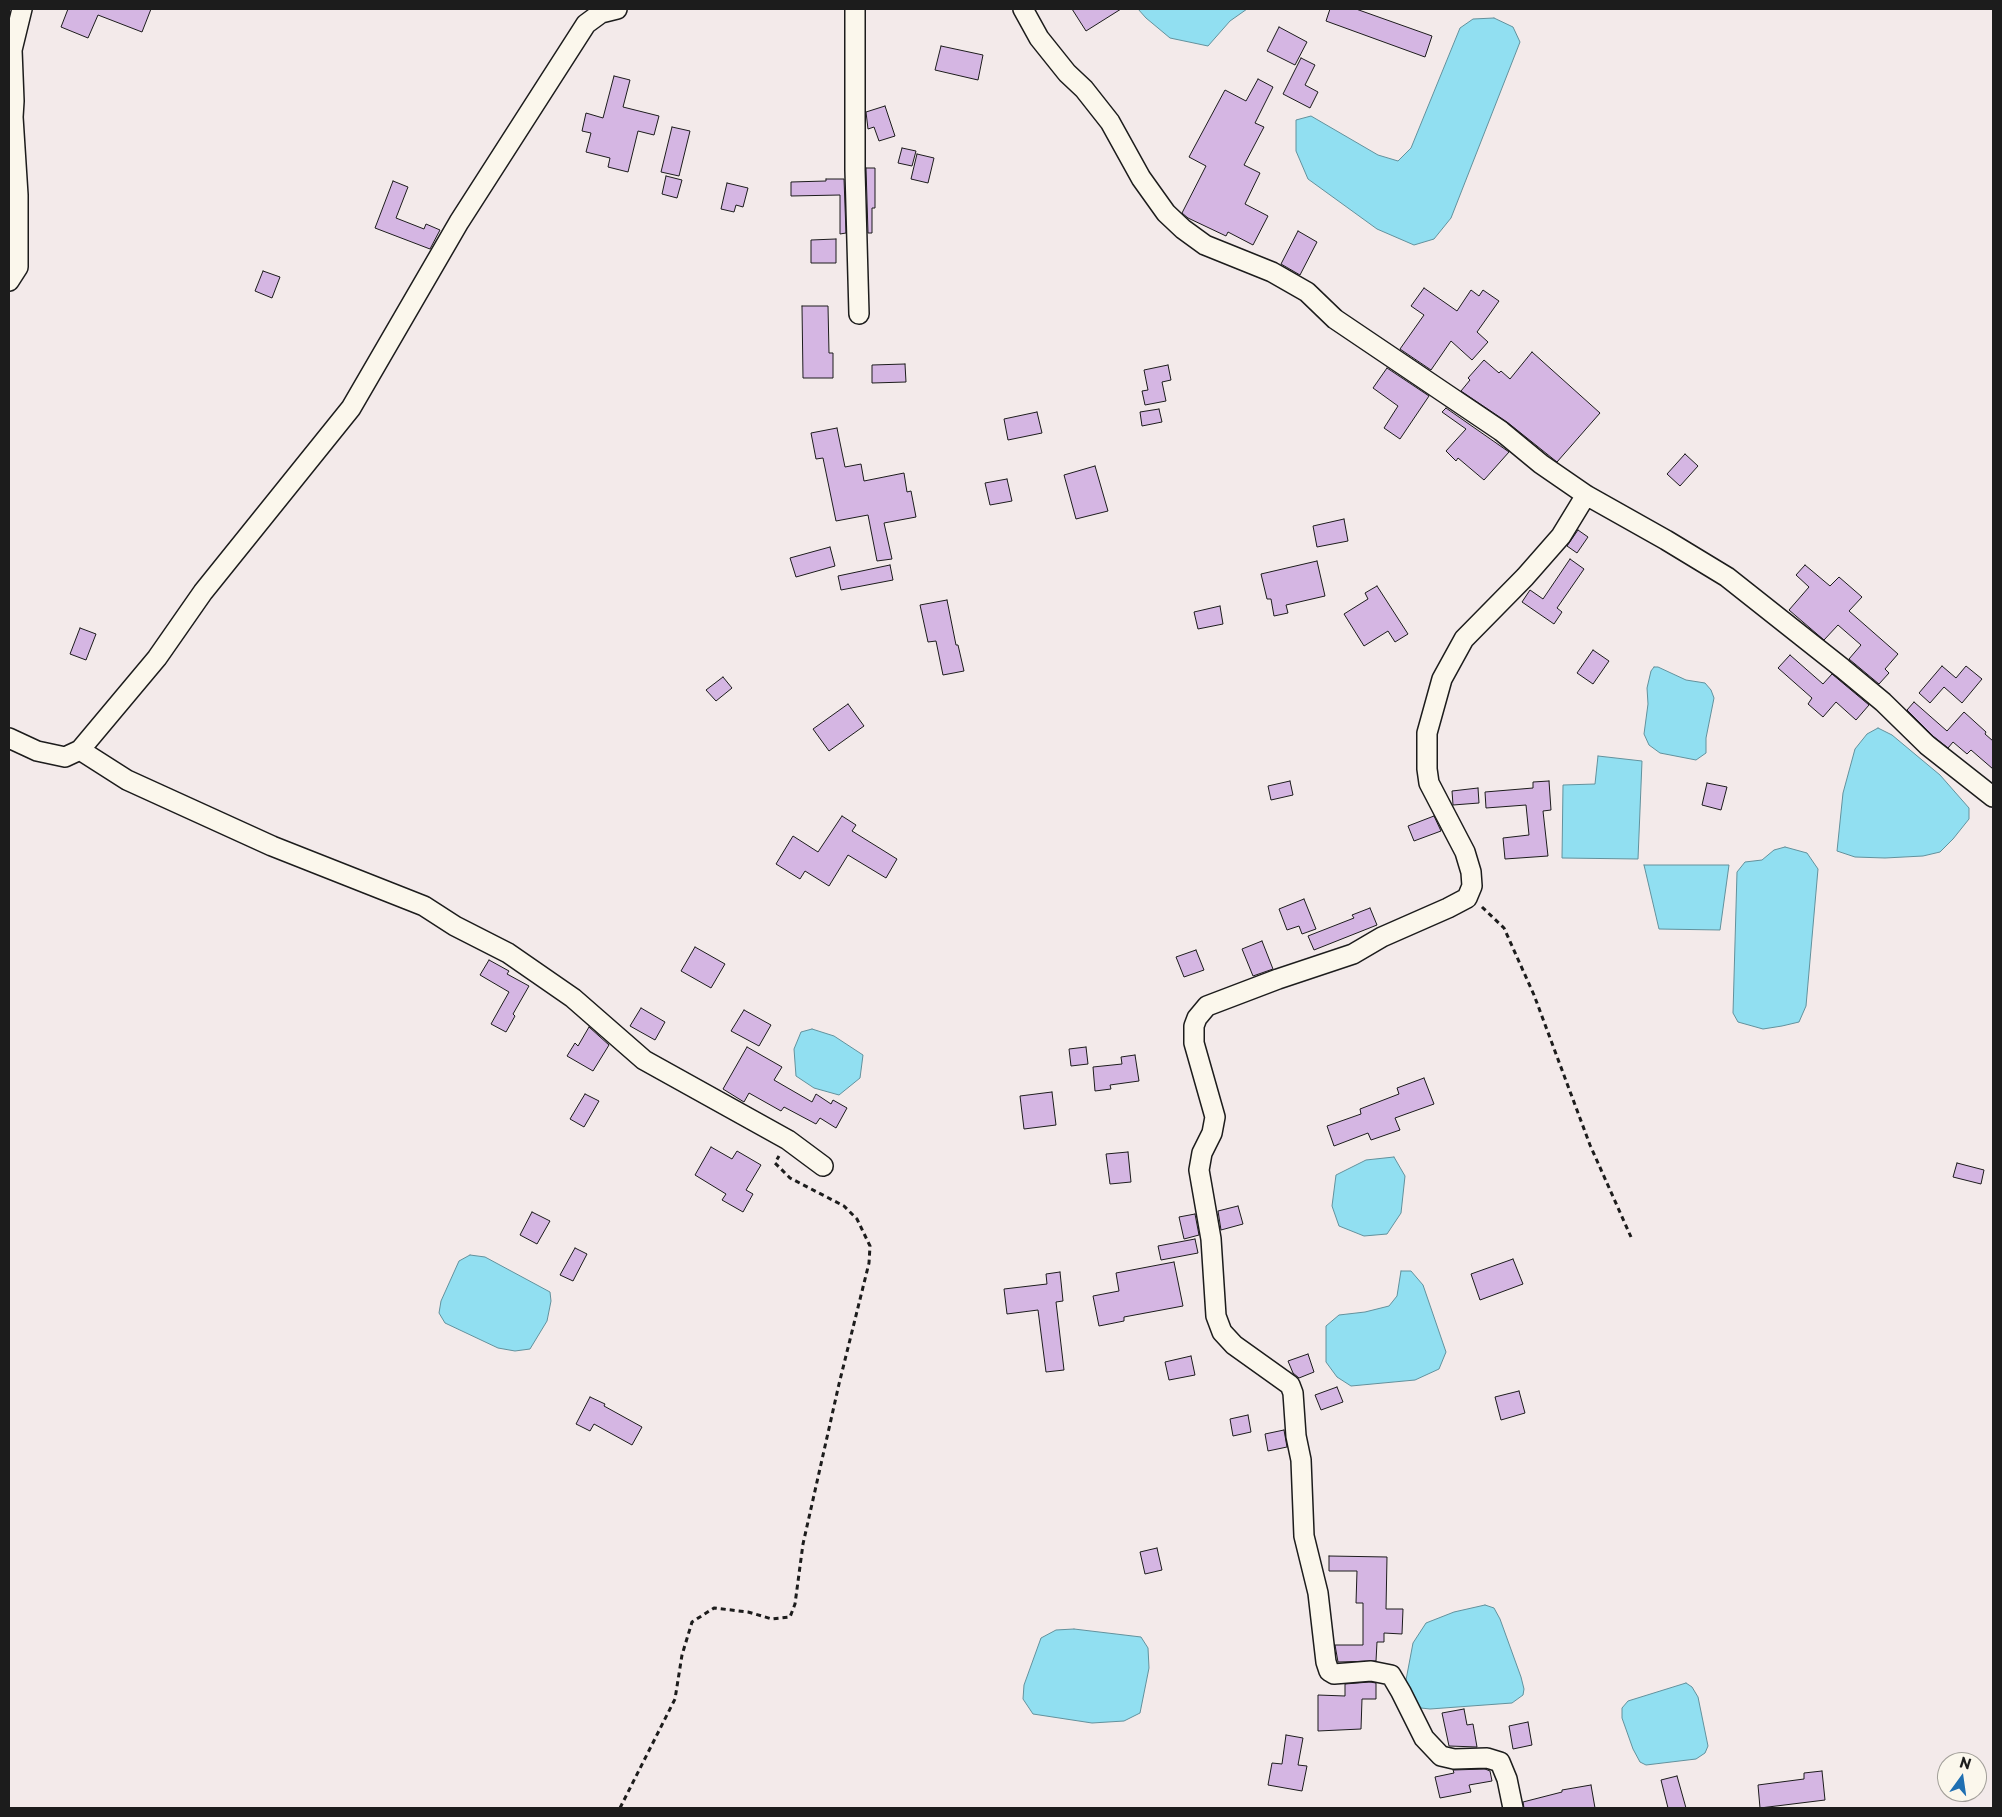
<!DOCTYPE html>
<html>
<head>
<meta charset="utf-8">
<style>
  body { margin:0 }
  #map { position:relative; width:2002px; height:1817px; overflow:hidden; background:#f3eaea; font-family:"Playpen Sans",sans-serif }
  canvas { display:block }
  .frame { position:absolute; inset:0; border:10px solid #1c1c1c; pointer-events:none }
  .north { position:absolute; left:1937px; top:1752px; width:50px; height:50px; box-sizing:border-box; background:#fbf7ec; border:1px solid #a29f99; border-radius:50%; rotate:14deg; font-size:14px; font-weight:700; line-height:20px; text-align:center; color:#1c1c1c }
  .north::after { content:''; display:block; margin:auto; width:18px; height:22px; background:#1f6fb2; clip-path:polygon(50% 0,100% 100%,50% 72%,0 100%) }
</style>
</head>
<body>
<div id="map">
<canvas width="2002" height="1817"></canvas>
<div class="frame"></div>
<div class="north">N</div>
</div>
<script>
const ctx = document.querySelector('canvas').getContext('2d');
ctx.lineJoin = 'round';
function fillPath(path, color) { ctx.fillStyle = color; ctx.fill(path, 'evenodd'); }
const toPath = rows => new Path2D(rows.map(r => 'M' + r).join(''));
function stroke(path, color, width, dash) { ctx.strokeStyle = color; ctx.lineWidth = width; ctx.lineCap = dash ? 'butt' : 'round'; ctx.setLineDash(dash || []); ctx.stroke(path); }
const water = toPath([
  [1138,9,1247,9,1230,21,1208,46,1170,38,1146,18,1138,9],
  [1494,18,1513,27,1520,42,1451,218,1434,239,1414,245,1377,229,1308,179,1296,151,1296,120,1311,116,1378,155,1398,161,1411,148,1460,28,1473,19,1494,18],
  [1654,667,1658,667,1686,680,1705,683,1711,690,1714,698,1706,738,1706,753,1696,760,1660,753,1649,745,1644,734,1648,704,1647,688,1651,671,1654,667],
  [1878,728,1892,735,1940,775,1969,808,1969,819,1953,839,1940,852,1923,856,1885,858,1855,857,1837,851,1843,793,1855,749,1867,734,1878,728],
  [1598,756,1642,761,1638,859,1562,858,1563,785,1595,784,1598,756],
  [1785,847,1807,853,1818,869,1806,1006,1799,1022,1782,1026,1763,1029,1738,1022,1733,1013,1737,872,1745,862,1762,860,1774,850,1785,847],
  [1644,865,1729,865,1720,930,1659,929,1644,865],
  [812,1029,834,1036,863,1055,860,1078,839,1095,814,1088,796,1076,794,1049,801,1032,812,1029],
  [1394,1157,1405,1176,1401,1213,1387,1234,1364,1236,1339,1226,1332,1206,1336,1175,1366,1160,1394,1157],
  [470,1255,485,1257,550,1292,551,1301,547,1321,530,1349,515,1351,498,1348,445,1323,439,1313,441,1301,459,1261,470,1255],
  [1401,1271,1411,1271,1423,1285,1446,1352,1439,1369,1415,1380,1351,1386,1337,1377,1326,1362,1326,1326,1339,1315,1365,1312,1389,1306,1397,1296,1401,1271],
  [1485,1605,1494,1608,1500,1619,1521,1677,1524,1689,1523,1695,1512,1703,1430,1709,1421,1708,1411,1695,1406,1680,1413,1643,1426,1623,1454,1612,1485,1605],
  [1074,1629,1141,1637,1148,1648,1149,1668,1140,1713,1124,1721,1092,1723,1033,1714,1023,1699,1024,1685,1041,1638,1056,1630,1074,1629],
  [1686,1683,1692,1687,1698,1697,1708,1746,1705,1753,1696,1759,1646,1765,1640,1762,1633,1749,1622,1718,1622,1708,1628,1701,1686,1683]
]);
fillPath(water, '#91dff1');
stroke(water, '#62919c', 1);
const building = toPath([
  [68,9,151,9,142,32,98,15,88,38,61,27,68,9],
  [1072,9,1121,9,1086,31,1072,9],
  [1330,9,1356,9,1432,36,1425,57,1326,21,1330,9],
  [1279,27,1307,42,1295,65,1267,51,1279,27],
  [941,46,983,55,978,80,935,70,941,46],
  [1301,58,1315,65,1305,85,1318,92,1310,108,1283,94,1301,58],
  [614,76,630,80,623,107,659,116,654,135,638,131,628,172,608,167,610,158,586,152,591,133,582,131,586,113,603,118,614,76],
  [1258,79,1273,87,1255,123,1264,127,1244,165,1260,173,1245,204,1268,216,1253,245,1228,232,1226,236,1188,218,1182,213,1206,166,1189,157,1225,90,1246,101,1258,79],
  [885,106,895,136,879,141,874,127,868,129,866,112,885,106],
  [672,127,690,131,679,176,661,172,672,127],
  [902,148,916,151,912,166,898,163,902,148],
  [917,154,934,158,928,183,911,179,917,154],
  [866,168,875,168,875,208,872,208,872,233,868,233,866,168],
  [666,176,682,180,677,198,662,194,666,176],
  [826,179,844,179,846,233,840,234,840,195,791,196,791,182,826,181,826,179],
  [393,181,408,187,396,218,424,229,426,224,440,230,430,249,375,228,393,181],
  [727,183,748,188,743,207,736,205,734,212,721,209,727,183],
  [1298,231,1317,242,1300,275,1281,264,1298,231],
  [836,239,836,263,811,263,811,240,836,239],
  [263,271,280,277,272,298,255,291,263,271],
  [1424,288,1457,311,1471,290,1479,296,1483,290,1499,301,1477,332,1488,342,1472,360,1451,341,1431,370,1400,349,1424,315,1411,306,1424,288],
  [802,306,828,306,829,353,833,353,833,378,803,378,802,306],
  [1532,352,1600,413,1557,462,1507,422,1461,391,1470,380,1468,378,1484,360,1499,373,1501,371,1510,379,1532,352],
  [905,364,906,382,872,383,872,365,905,364],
  [1168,365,1171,380,1162,382,1166,401,1145,405,1142,391,1148,390,1144,370,1168,365],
  [1387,368,1429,396,1400,439,1384,428,1398,406,1373,388,1387,368],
  [1446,408,1509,452,1484,480,1458,458,1456,461,1446,451,1466,429,1442,412,1446,408],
  [1159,409,1162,422,1142,426,1140,412,1159,409],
  [1037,412,1042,433,1008,440,1004,419,1037,412],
  [837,428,845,467,861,464,864,481,904,473,907,492,911,491,916,517,884,523,892,559,877,561,868,515,836,521,823,458,816,459,811,433,837,428],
  [1685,454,1698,466,1680,486,1667,474,1685,454],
  [1095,466,1108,511,1076,519,1064,475,1095,466],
  [1007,479,1012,501,990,505,985,483,1007,479],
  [1344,519,1348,541,1317,547,1313,526,1344,519],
  [1578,530,1588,537,1577,553,1567,546,1578,530],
  [830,547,835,566,796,577,790,558,830,547],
  [1570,559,1584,569,1557,608,1562,612,1554,624,1522,602,1530,590,1543,599,1570,559],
  [1317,561,1325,596,1286,605,1288,613,1274,616,1271,599,1267,599,1261,574,1317,561],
  [890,565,893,580,841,590,838,576,890,565],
  [1805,565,1830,586,1839,577,1862,597,1849,611,1898,654,1885,669,1889,673,1879,684,1849,659,1861,645,1838,625,1824,640,1789,610,1809,587,1796,575,1805,565],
  [1377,586,1408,634,1395,642,1388,631,1364,646,1344,614,1368,599,1365,593,1377,586],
  [947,600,956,645,958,645,964,671,943,675,936,641,928,642,920,605,947,600],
  [1220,606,1223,624,1198,629,1194,612,1220,606],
  [80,628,96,634,86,660,70,654,80,628],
  [1593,650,1609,661,1593,684,1577,673,1593,650],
  [1790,655,1823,684,1832,674,1869,705,1856,720,1836,702,1823,717,1808,704,1812,698,1778,668,1790,655],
  [1942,666,1956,678,1966,666,1982,679,1962,703,1944,687,1930,703,1919,693,1942,666],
  [723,677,732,688,716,701,706,690,723,677],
  [1914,702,1947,731,1964,712,1986,732,1985,734,1993,741,1993,769,1971,750,1967,754,1953,742,1948,748,1934,737,1907,710,1914,702],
  [848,704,864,726,829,751,813,729,848,704],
  [1290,781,1293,795,1271,800,1268,786,1290,781],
  [1549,781,1551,810,1543,811,1548,856,1505,859,1503,838,1529,835,1526,805,1486,808,1485,792,1533,788,1533,782,1549,781],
  [1707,783,1727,787,1721,810,1702,805,1707,783],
  [1478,788,1479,803,1453,805,1452,791,1478,788],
  [842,816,856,825,852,831,897,859,886,878,848,855,829,886,805,871,800,879,776,864,793,836,818,852,842,816],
  [1434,816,1441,831,1414,841,1408,826,1434,816],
  [1304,899,1316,929,1302,934,1299,926,1287,930,1279,909,1304,899],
  [1370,908,1377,925,1314,950,1308,936,1354,918,1352,915,1370,908],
  [1262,941,1273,969,1253,976,1242,949,1262,941],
  [695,947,725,964,711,988,681,971,695,947],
  [1196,950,1204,970,1184,977,1176,957,1196,950],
  [489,960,509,971,507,974,529,986,513,1014,515,1016,506,1032,491,1024,509,992,480,975,489,960],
  [641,1008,665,1022,655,1040,630,1026,641,1008],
  [744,1010,771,1025,759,1046,731,1031,744,1010],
  [589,1027,609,1045,593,1071,567,1056,575,1043,578,1046,589,1027],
  [747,1047,782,1067,774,1080,812,1102,816,1094,831,1104,833,1100,847,1108,836,1128,820,1118,816,1124,784,1107,781,1111,749,1093,744,1102,723,1089,747,1047],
  [1086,1047,1088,1064,1071,1066,1069,1049,1086,1047],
  [1135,1055,1139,1081,1110,1085,1111,1089,1095,1091,1093,1067,1122,1064,1121,1057,1135,1055],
  [1424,1078,1434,1104,1395,1118,1400,1130,1371,1140,1368,1133,1334,1146,1327,1126,1361,1114,1360,1109,1399,1094,1397,1088,1424,1078],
  [1052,1092,1056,1125,1024,1129,1020,1096,1052,1092],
  [585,1094,599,1101,584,1127,570,1119,585,1094],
  [711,1147,732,1159,737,1151,761,1165,746,1190,753,1194,743,1212,722,1200,726,1194,695,1175,711,1147],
  [1128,1152,1131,1182,1110,1184,1106,1154,1128,1152],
  [1957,1163,1984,1170,1981,1184,1953,1177,1957,1163],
  [1238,1206,1243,1224,1221,1230,1218,1211,1238,1206],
  [532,1212,550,1221,537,1244,520,1235,532,1212],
  [1195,1214,1199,1235,1184,1239,1179,1217,1195,1214],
  [1195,1239,1198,1253,1161,1260,1158,1246,1195,1239],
  [575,1248,587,1254,573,1281,560,1275,575,1248],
  [1513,1259,1523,1284,1480,1300,1471,1274,1513,1259],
  [1174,1262,1183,1306,1124,1317,1124,1321,1099,1326,1093,1296,1119,1291,1116,1273,1174,1262],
  [1060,1272,1063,1301,1056,1302,1064,1370,1046,1372,1038,1310,1007,1314,1004,1289,1047,1284,1046,1274,1060,1272],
  [1308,1354,1314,1372,1299,1378,1293,1373,1288,1361,1308,1354],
  [1191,1356,1195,1375,1169,1380,1165,1362,1191,1356],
  [1337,1387,1343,1402,1321,1410,1315,1395,1337,1387],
  [1519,1391,1525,1413,1501,1420,1495,1397,1519,1391],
  [590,1397,605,1404,604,1406,642,1427,632,1445,594,1424,590,1431,576,1424,590,1397],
  [1248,1415,1251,1432,1233,1436,1230,1419,1248,1415],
  [1284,1430,1287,1447,1268,1451,1265,1434,1284,1430],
  [1157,1548,1162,1570,1145,1574,1140,1552,1157,1548],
  [1329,1556,1387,1557,1386,1609,1403,1609,1402,1634,1384,1633,1384,1642,1377,1642,1376,1661,1338,1662,1335,1645,1363,1645,1363,1603,1356,1603,1357,1571,1329,1571,1329,1556],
  [1370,1682,1376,1683,1376,1699,1362,1699,1361,1729,1318,1731,1318,1695,1345,1696,1345,1684,1370,1682],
  [1464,1709,1467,1725,1473,1724,1477,1747,1449,1746,1442,1713,1464,1709],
  [1528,1722,1532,1745,1513,1749,1509,1726,1528,1722],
  [1286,1735,1303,1738,1298,1765,1307,1766,1302,1791,1268,1785,1272,1763,1282,1764,1286,1735],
  [1485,1769,1490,1771,1492,1781,1469,1785,1471,1792,1440,1798,1435,1777,1454,1773,1453,1770,1485,1769],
  [1822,1771,1825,1800,1760,1808,1758,1785,1804,1779,1804,1773,1822,1771],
  [1677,1776,1686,1808,1668,1808,1661,1780,1677,1776],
  [1591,1785,1595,1808,1524,1808,1523,1802,1562,1792,1562,1790,1591,1785]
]);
fillPath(building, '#d5b6e3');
stroke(building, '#1c1c1c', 1);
const minor = toPath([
  [855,9,855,170,859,314],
  [1023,9,1039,38,1067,73,1084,89,1110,122,1141,178,1166,213,1183,229,1205,245,1272,272,1307,292,1335,319,1501,431,1541,464,1586,495,1666,540,1727,577,1842,668,1883,702,1927,745,1993,797],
  [9,281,18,267,18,195,13,117,14,101,12,50,22,9],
  [9,738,37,751,65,757,80,750,157,658,203,592,351,408,459,222,586,24,601,13,617,9],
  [80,750,127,780,272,846,424,906,455,926,508,953,573,998,644,1060,788,1140,823,1166],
  [1513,1808,1507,1779,1500,1762,1487,1758,1454,1759,1441,1756,1424,1738,1401,1692,1391,1675,1371,1671,1334,1674,1329,1671,1326,1662,1318,1593,1304,1536,1301,1460,1296,1436,1293,1393,1290,1385,1234,1345,1222,1332,1216,1316,1211,1239,1199,1170,1202,1153,1212,1133,1215,1117,1194,1043,1194,1026,1197,1018,1207,1006,1278,979,1353,954,1382,937,1448,908,1467,898,1472,886,1471,872,1465,852,1429,783,1427,769,1427,733,1442,679,1464,639,1525,577,1561,536,1586,495]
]);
stroke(minor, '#1c1c1c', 22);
stroke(toPath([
  [1482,907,1504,928,1534,995,1590,1145,1631,1237],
  [620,1808,675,1699,682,1655,692,1622,714,1608,748,1612,772,1619,790,1617,795,1604,803,1544,839,1384,869,1263,870,1246,857,1219,844,1206,790,1178,775,1163,779,1156]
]), '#1c1c1c', 3, [5, 4]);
stroke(minor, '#fbf7ec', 19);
</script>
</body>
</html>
